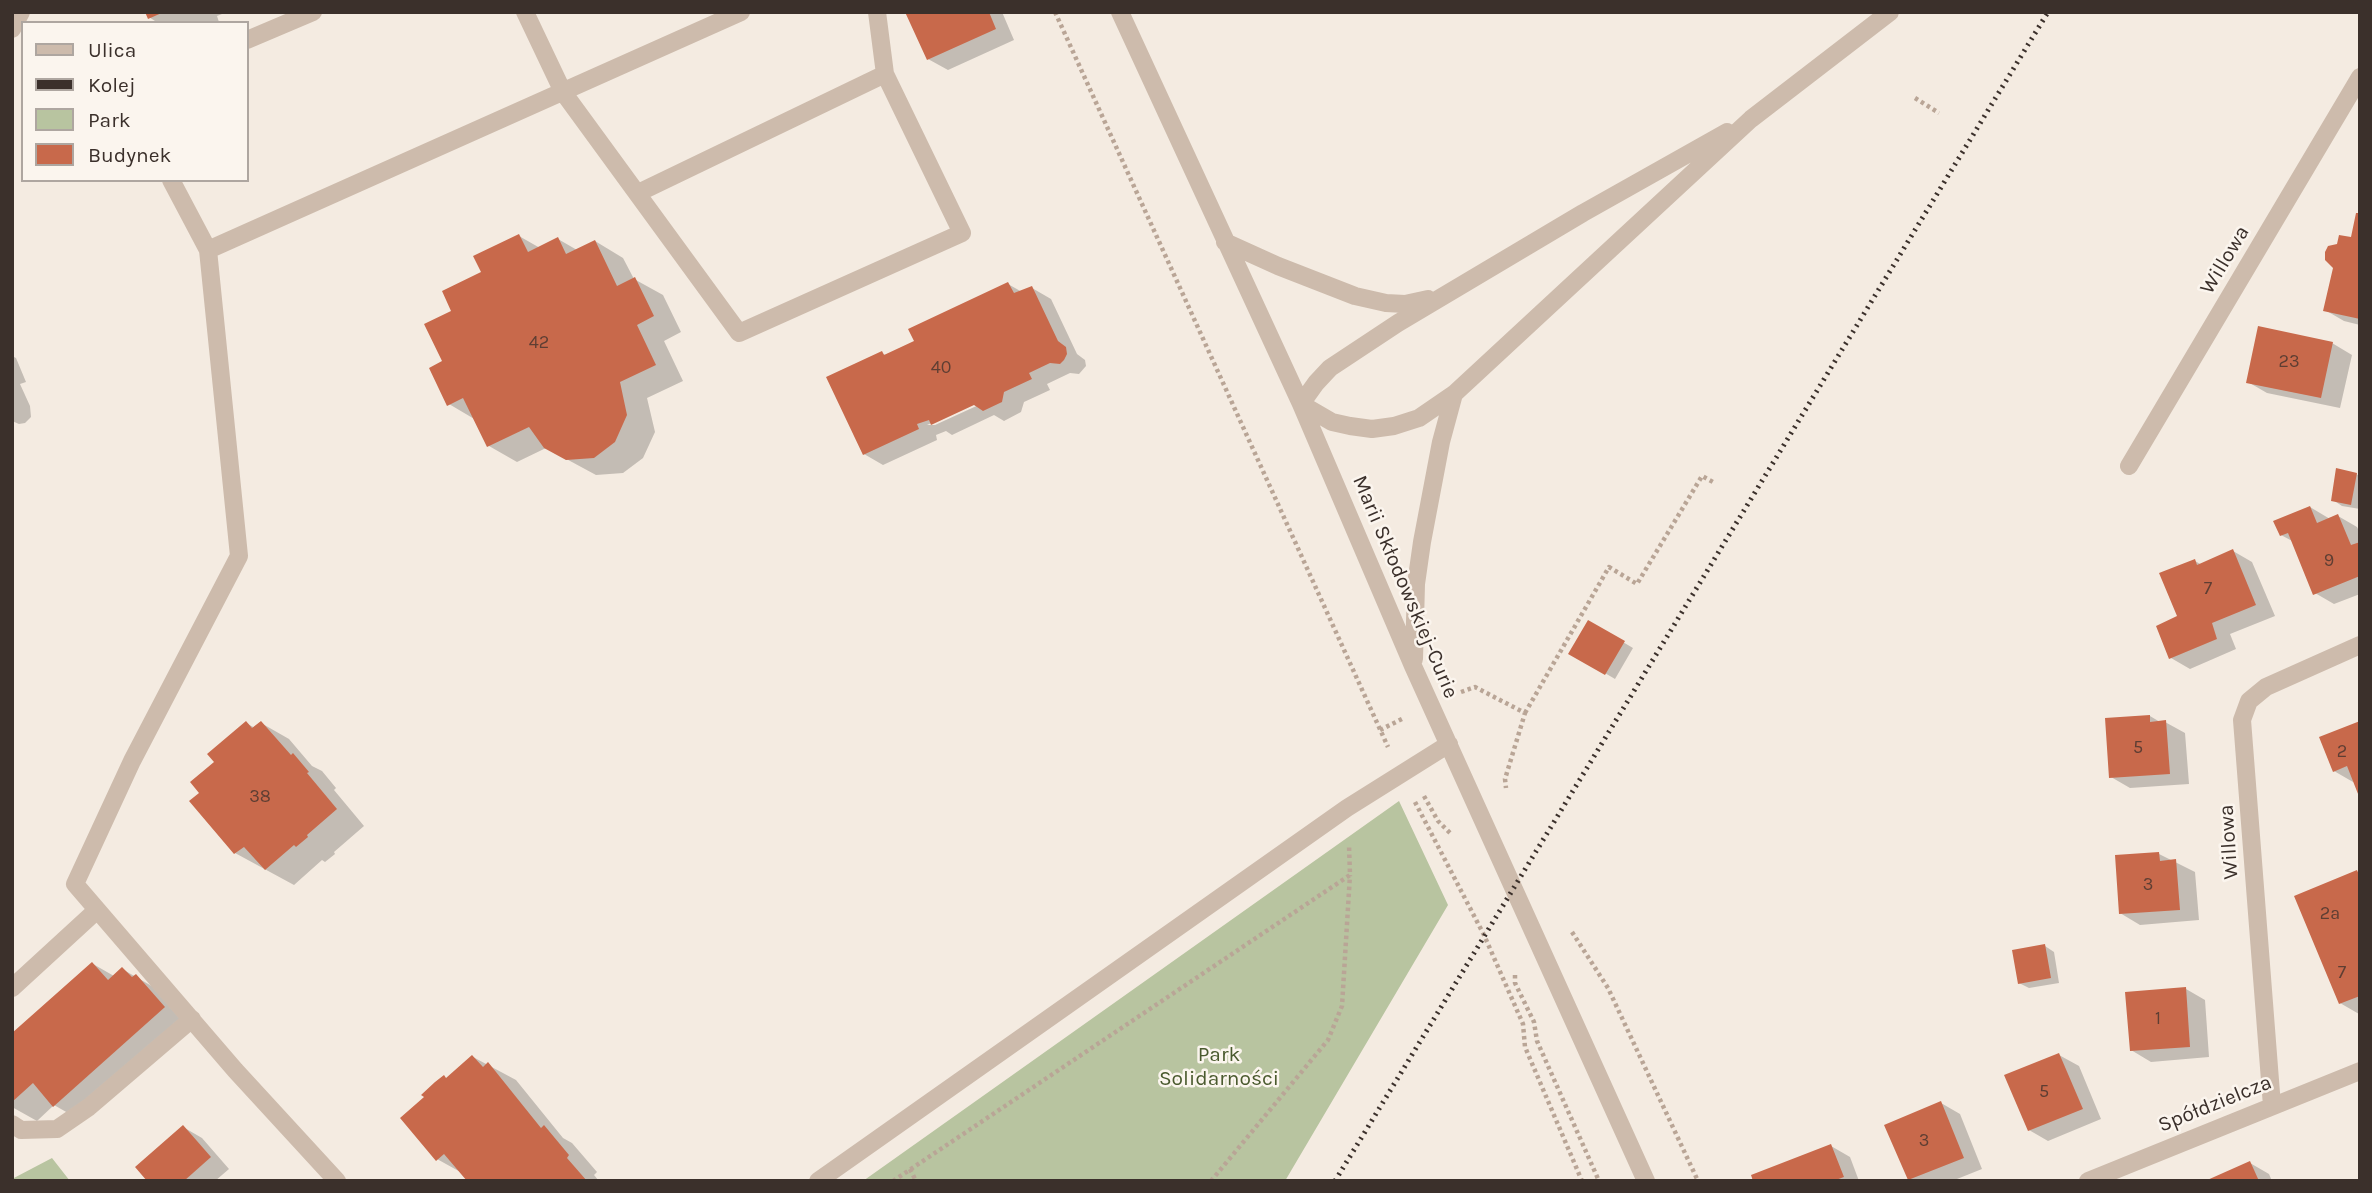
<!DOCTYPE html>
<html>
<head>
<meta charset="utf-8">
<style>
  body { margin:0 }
  #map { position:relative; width:2372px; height:1193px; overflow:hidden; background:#f4ebe1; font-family:Karla,sans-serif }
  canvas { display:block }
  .frame { position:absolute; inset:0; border:14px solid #3b302b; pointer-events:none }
  .legend { position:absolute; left:21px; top:21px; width:228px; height:161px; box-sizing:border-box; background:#fbf5ee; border:2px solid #aea6a0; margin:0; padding:9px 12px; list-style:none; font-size:21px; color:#3b302b }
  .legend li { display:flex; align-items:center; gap:14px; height:35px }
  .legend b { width:35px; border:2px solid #aea6a0 }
</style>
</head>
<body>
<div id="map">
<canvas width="2372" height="1193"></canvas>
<div class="frame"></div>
<ul class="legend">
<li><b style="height:9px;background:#cdbbac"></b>Ulica</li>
<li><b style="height:9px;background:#3b302b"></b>Kolej</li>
<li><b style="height:19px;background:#b8c4a0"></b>Park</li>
<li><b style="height:19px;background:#c8694b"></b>Budynek</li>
</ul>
</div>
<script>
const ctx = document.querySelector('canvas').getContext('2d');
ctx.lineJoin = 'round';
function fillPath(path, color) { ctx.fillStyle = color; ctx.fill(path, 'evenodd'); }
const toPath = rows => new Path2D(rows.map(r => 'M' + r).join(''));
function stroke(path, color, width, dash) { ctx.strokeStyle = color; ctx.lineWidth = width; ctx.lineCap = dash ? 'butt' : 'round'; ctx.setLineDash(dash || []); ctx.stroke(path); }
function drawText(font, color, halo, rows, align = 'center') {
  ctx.font = font + ' Karla,sans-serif'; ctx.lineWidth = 5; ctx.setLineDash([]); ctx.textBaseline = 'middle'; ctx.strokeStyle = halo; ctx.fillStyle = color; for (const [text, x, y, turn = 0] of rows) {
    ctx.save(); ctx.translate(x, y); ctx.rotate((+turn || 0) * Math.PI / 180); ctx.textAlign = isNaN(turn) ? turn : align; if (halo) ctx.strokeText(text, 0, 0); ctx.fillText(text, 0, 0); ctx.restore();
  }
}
fillPath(toPath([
  [1399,801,1448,905,1285,1181,863,1181],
  [52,1158,70,1181,12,1181,12,1179]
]), '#b8c4a0');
fillPath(toPath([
  [147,12,227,12,217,16,219,22,216,23,158,23,149,17],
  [907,12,1002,12,1014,40,948,70,928,59],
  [2360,215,2360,325,2344,321,2325,310,2339,245,2352,239],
  [519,236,540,248,558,239,577,250,595,241,623,258,634,279,663,295,681,332,664,341,683,381,647,398,655,432,643,458,623,473,596,475,546,448,517,462,489,446,476,420,449,404,445,362,453,311,483,273],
  [1008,284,1022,292,1032,288,1051,299,1077,354,1085,360,1086,366,1079,374,1070,373,1047,384,1050,390,1024,402,1021,412,1004,421,994,415,952,435,946,431,936,435,937,440,883,465,864,454,882,353,887,356,916,342],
  [981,400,983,403,935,425,927,425],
  [2332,343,2352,355,2340,408,2267,393,2248,382],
  [12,356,16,358,26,382,20,384,30,406,31,417,25,423,19,424,12,421],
  [2356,474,2360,476,2360,509,2342,506,2333,500],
  [2310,507,2330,519,2338,516,2357,527,2360,533,2360,594,2334,604,2315,593,2294,542,2281,535],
  [2233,551,2252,562,2275,616,2230,634,2236,649,2190,669,2171,658,2195,561,2202,565],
  [1589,622,1633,648,1615,679,1571,653],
  [2150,716,2160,722,2165,722,2185,733,2189,784,2130,788,2111,777],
  [246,723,255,728,261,723,289,739,312,766,322,771,336,788,334,790,364,826,334,852,335,854,325,862,322,860,294,885,235,853,192,801,201,794,216,762],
  [2360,723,2353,782,2334,771],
  [2159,854,2195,872,2199,920,2140,925,2120,913],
  [2357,872,2360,874,2359,1014,2340,1003],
  [2045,946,2054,952,2059,983,2029,988,2019,983],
  [93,964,114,976,122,969,164,993,191,1024,82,1121,54,1105,37,1121,12,1107,12,1037],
  [2186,989,2205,1000,2209,1057,2151,1062,2131,1050],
  [2059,1055,2079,1066,2101,1119,2048,1141,2029,1130],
  [473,1057,516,1080,563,1138,572,1143,597,1172,594,1175,599,1181,469,1181,464,1174,437,1159,447,1079],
  [1941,1103,1960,1114,1982,1169,1952,1181,1912,1181,1909,1179],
  [183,1127,202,1138,229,1169,215,1181,149,1181],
  [1831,1146,1850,1157,1859,1181,1755,1181],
  [2250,1163,2269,1174,2272,1181,2209,1181]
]), '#0003');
fillPath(toPath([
  [145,12,164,12,148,19],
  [905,12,989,12,996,29,927,60],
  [2356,213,2360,213,2360,319,2323,311,2333,268,2325,260,2325,252,2328,246,2337,244,2339,235,2351,237],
  [519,234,528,252,558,237,566,254,595,240,617,286,635,277,654,316,637,325,656,365,620,382,627,415,615,442,594,458,566,460,544,448,529,427,487,447,463,398,447,406,429,368,442,361,424,324,451,311,442,291,481,272,473,256],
  [1008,282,1014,293,1032,286,1058,341,1066,347,1067,354,1064,360,1060,364,1050,363,1029,373,1032,379,1004,392,1002,402,983,411,974,405,931,425,929,420,917,424,919,429,863,455,826,377,882,351,884,355,914,341,908,329],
  [2258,326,2333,342,2321,398,2246,383],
  [2336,468,2357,473,2351,505,2331,501],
  [2310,506,2317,523,2338,514,2351,545,2360,542,2360,576,2313,595,2288,533,2280,536,2273,521],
  [2233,549,2256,605,2212,623,2217,639,2169,659,2156,626,2177,616,2159,573,2195,559,2197,565],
  [1588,620,1625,641,1605,675,1568,654],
  [2150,715,2150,722,2166,720,2170,774,2109,778,2105,718],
  [246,721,252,728,261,721,291,755,293,753,309,772,307,773,337,809,307,835,308,837,296,847,294,845,265,870,244,847,234,854,189,801,199,793,190,782,214,762,207,754],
  [2360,721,2360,799,2347,766,2333,772,2319,737],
  [2159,852,2160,861,2176,859,2180,910,2119,914,2115,855],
  [2357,870,2360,877,2360,996,2339,1004,2294,896],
  [2045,944,2051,978,2018,984,2012,950],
  [92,962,108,980,122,967,132,977,136,974,165,1007,53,1107,33,1083,12,1102,12,1033],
  [2186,987,2190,1047,2130,1051,2125,992],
  [2059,1053,2083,1109,2028,1131,2004,1075],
  [472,1055,483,1067,488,1062,541,1128,544,1125,569,1155,567,1158,587,1181,467,1181,444,1154,436,1161,400,1118,424,1097,421,1095,435,1082,444,1075,446,1078],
  [1941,1101,1964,1158,1908,1180,1884,1125],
  [183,1125,211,1157,184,1181,147,1181,135,1167],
  [1831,1144,1844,1177,1833,1181,1753,1181,1751,1175],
  [2250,1161,2259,1181,2205,1181]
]), '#c8694b');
stroke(toPath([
  [1055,12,1388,747],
  [1915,98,1939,113],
  [1461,692,1475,687,1525,713,1505,779,1506,788],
  [1525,713,1609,567,1637,584,1702,476,1713,482],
  [1380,730,1402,719],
  [1424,796,1438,821,1451,834],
  [1415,802,1484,935,1523,1024,1525,1047,1582,1181],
  [1572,932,1608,988,1698,1181],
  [1515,975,1515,983,1534,1022,1537,1041,1599,1181],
  [910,1169,916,1181],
  [893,1181,1350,875,1349,845],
  [1211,1181,1328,1040,1342,1006,1350,875]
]), '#b9a596', 4.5, [3.5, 3.5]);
stroke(toPath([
  [525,12,563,92,739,333,962,233,885,74,877,12],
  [1120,12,1301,404,1413,666,1646,1181],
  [12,29,21,12],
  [247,40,313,12],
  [171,180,208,250,239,556,132,761,75,884,235,1070,337,1181],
  [638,193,885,74],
  [1225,242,1278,266,1355,296,1386,303,1405,304,1428,299],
  [208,250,741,12],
  [1301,404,1332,422,1350,426,1372,429,1394,426,1419,418,1454,394,1751,119,1890,12],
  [1301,404,1316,383,1330,368,1398,323,1583,213,1727,132],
  [2129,466,2360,77],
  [1414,659,1416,584,1422,542,1441,442,1454,394],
  [12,988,97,910],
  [2272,1106,2242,720,2249,701,2266,687,2360,645],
  [12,1124,21,1130,57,1129,89,1107,192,1019],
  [818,1181,1347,808,1449,744],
  [2088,1181,2360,1071]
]), '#cdbbac', 18);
stroke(toPath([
  [1335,1181,2048,12]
]), '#3b302b', 5, [2, 5]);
drawText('18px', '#5e3e33', null, [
  ["42",539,343],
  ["23",2289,362],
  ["40",941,368],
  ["9",2329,561],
  ["7",2208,589],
  ["5",2138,748],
  ["2",2342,752],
  ["38",260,797],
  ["3",2148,885],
  ["2a",2330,914],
  ["7",2342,973],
  ["1",2158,1019],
  ["5",2044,1092],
  ["3",1924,1141]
]);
drawText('21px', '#3b302b', '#fbf5ee', [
  ["Willowa",2225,260,-59],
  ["Marii Skłodowskiej-Curie",1405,587,67],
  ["Willowa",2229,842,-94],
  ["Spółdzielcza",2215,1104,-22]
]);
drawText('21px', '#4a5a2e', '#fbf5ee', [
  ["Park",1219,1055],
  ["Solidarności",1219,1079]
]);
</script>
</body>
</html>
